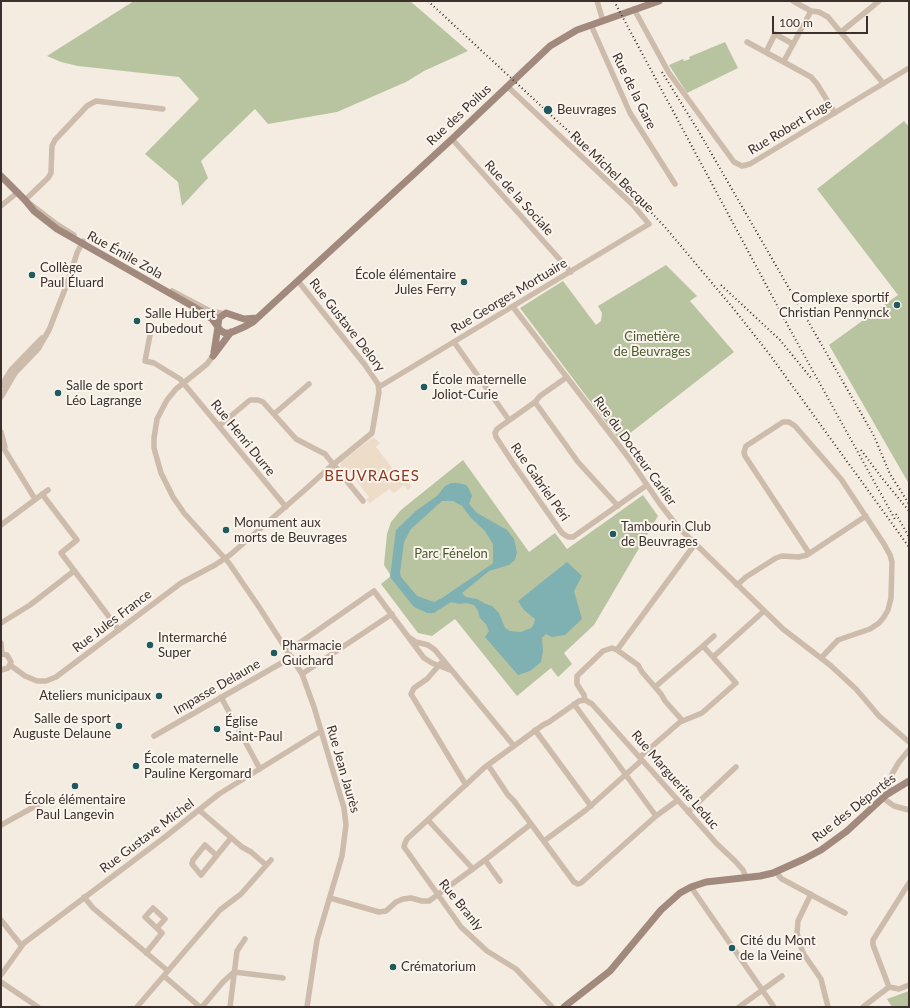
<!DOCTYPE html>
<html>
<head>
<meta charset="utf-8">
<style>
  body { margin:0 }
  #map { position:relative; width:910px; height:1008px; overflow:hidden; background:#f4ebe1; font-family:Lato,sans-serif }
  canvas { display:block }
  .frame { position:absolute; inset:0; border:2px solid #3b302b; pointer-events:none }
  .scale { position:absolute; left:772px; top:16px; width:96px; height:18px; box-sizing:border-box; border:2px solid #3b302b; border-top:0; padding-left:5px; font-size:12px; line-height:14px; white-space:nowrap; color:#3b302b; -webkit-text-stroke:3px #fbf5ee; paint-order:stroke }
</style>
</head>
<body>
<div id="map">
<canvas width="910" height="1008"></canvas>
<div class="frame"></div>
<div class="scale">100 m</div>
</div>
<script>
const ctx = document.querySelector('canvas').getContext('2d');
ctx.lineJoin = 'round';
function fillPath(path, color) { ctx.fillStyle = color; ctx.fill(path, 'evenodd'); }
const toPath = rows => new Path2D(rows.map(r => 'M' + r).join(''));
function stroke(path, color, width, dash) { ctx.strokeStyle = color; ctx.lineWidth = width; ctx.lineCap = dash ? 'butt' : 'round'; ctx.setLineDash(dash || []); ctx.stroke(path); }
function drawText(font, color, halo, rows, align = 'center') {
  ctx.font = font + ' Lato,sans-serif'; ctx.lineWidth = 4; ctx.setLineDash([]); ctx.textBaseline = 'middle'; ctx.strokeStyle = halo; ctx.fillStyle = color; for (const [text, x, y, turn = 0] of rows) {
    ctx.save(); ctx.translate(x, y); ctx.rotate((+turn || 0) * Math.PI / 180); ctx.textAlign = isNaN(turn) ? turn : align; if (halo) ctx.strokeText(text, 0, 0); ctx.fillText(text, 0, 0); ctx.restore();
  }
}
fillPath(toPath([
  [134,1,410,1,468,51,424,71,406,82,337,112,268,124,255,109,201,161,208,178,182,206,178,182,145,154,199,99,179,77,78,66,61,62,47,56],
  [725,42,738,68,687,93,669,65,683,59,684,61,690,59,689,57],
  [904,121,909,127,909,484,829,345,898,295,817,189],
  [666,265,697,296,690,301,734,352,620,441,520,308,563,281,596,325,601,321,602,313,598,306],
  [463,460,529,552,555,533,567,549,643,495,658,516,594,625,564,653,572,664,558,677,551,668,517,696,455,619,432,636,418,633,381,584,391,576,384,565,387,534,391,522,401,510],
  [909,991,909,1007,892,1007,887,999]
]), '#b8c4a0');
fillPath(toPath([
  [372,438,376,439,380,443,376,447,403,482,407,479,411,486,408,490,404,485,394,493,389,489,370,503,366,500,369,497,345,466,342,469,340,465,342,461]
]), '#ecdcc8');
fillPath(toPath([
  [451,483,458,483,466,485,469,489,472,496,469,504,477,513,507,530,514,539,517,552,515,560,509,565,489,571,462,593,466,597,477,599,486,604,492,606,499,613,505,628,510,631,521,632,531,628,534,624,535,619,524,610,518,601,567,562,582,576,574,591,582,619,565,635,552,637,546,634,542,638,543,651,541,662,530,671,518,675,485,637,489,631,486,624,480,618,478,611,474,605,466,603,459,604,451,602,434,613,427,613,414,607,390,577,396,530,417,510,437,496,445,486],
  [442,501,453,501,462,506,471,518,485,531,493,544,493,563,492,564,442,598,434,602,417,596,401,577,400,573,404,542,411,529]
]), '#7fb0b2');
stroke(toPath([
  [597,1,603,21],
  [793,1,811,11,819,12,828,17,883,83],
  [634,9,669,73,734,162,742,166,750,164,909,68],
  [591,25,630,113,675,184],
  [841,32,879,1],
  [747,42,811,77,817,84,835,113],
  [766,52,775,34,793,44],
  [784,61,811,11],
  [452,139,571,272],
  [1,206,18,192],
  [74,235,55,223,25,200,48,178,51,173,52,146,55,140,87,106,96,101,163,109],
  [172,291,208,310,224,314],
  [513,307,628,457,660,504,678,527,783,629,830,665,856,689,879,716,909,742],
  [150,335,145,361,154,363,180,379,286,507],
  [454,342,509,420],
  [213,356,207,364,176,389,167,400,157,419,154,438,154,448,161,473,173,497,184,513,229,563,259,607,302,674,314,707,344,808,346,825,342,856,317,940,307,1007],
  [567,377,540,396,535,402,497,429,495,433,496,437,515,466,562,533,568,537,573,537,647,485],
  [1,386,11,370,42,338],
  [379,387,649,224,633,205,507,86],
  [1,397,15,373,38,349,49,330,67,284,77,253,83,241],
  [535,402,578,462,618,506],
  [274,414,309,384],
  [219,426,250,400,258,400,263,402,296,439,325,454,363,501],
  [1,432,5,447],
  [1,444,35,499],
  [42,494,77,540,61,553,119,630],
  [1,525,48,490],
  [809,553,745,456,744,452,746,446,783,422,789,422,795,426,841,479,884,544,890,555,892,562,891,598,888,610,884,617,879,623,870,629,838,640,821,658],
  [737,585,746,577,776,558,782,556,799,557,807,555,866,516],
  [1,623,30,605,74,571],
  [410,638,416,642,428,645,435,650,514,746],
  [1,643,2,654],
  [703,646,714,636],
  [617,650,695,544],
  [288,651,374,591,424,658,432,663,450,670],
  [1,654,7,655,11,662,8,668,1,670],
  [713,657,764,611],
  [441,663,427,679,414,688,411,694,466,785],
  [10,665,25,676,37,681,46,681,56,677,181,583,215,565,230,555,307,488,329,468,372,433,379,392,378,384,365,365,298,281],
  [302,674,392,614],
  [221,697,260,769],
  [585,700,584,695,577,684,577,676,603,651,612,648,617,650,638,665,642,672,661,694,665,701,682,720],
  [574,704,656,816],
  [535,730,591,806],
  [154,736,292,657],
  [640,757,680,722,702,713,736,683,703,646,655,687],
  [488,765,508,795,514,801,574,882,578,884,581,883,656,816,678,800],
  [890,793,889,782,892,774,899,762,909,750],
  [883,798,894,806,909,810],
  [199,810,242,847,251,852,266,865],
  [688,812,736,767],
  [428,820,473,869],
  [1,825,50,798],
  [544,841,586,810,642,760],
  [216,855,205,845,193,860,192,864,201,875,231,838],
  [777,871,779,876,782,879,845,913],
  [500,881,485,860,531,824],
  [691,887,774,1007],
  [811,894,798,921,797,933,803,953,821,979,828,1007],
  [84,897,93,908,168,971],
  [330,898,379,912,386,911,396,902,403,899,411,898,422,901,429,901,485,860],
  [1,920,21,945],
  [146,953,162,933,145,917,153,908,165,919,157,928],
  [1,975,24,943,165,837,219,794,321,731],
  [164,976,200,1007],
  [1,982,38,1007],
  [889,987,873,945,873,940,909,883],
  [137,1007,220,910,241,894,271,860],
  [202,1007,223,982,234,972,283,978],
  [230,1007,237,951,245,939],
  [552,1007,516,969,487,951,461,927,404,847,405,843,407,839,485,767,543,725,549,722,579,701,585,700,592,704,717,844,735,861,743,870,746,877],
  [739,1007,782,976],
  [863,1007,889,987,899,989,909,985]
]), '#cdbbac', 5.5);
stroke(toPath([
  [1,176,25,200,34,211,57,229,201,311,212,319,221,331,225,333,230,333,246,326,253,322,452,139,550,46,577,30,659,1],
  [218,325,219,318,226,313,244,319,257,318],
  [214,352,218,327],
  [213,356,231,332],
  [564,1007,610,971,661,910,680,893,691,887,706,882,760,876,773,873,804,859,821,850,847,831,886,795,909,781]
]), '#a18a7d', 7);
stroke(toPath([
  [428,1,580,142,628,188,665,227,733,308,770,355,909,547],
  [614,1,793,335,896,521],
  [662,72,699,132,862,415,874,436,890,474,909,504],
  [721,285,780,340,811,378],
  [861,450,882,478,909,511],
  [896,514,909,537]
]), '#3b302b', 2, [1, 3]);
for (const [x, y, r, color] of [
  [548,110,5,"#1f5a5e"],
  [32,275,4,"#1f5a5e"],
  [464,282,4,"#1f5a5e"],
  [897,305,4,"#1f5a5e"],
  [137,321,4,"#1f5a5e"],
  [424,387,4,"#1f5a5e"],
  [58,393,4,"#1f5a5e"],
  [226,530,4,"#1f5a5e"],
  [613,534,4,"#1f5a5e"],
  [150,645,4,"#1f5a5e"],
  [274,653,4,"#1f5a5e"],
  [159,696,4,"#1f5a5e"],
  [119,726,4,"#1f5a5e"],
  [217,729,4,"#1f5a5e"],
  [136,766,4,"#1f5a5e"],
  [75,786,4,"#1f5a5e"],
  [732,948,4,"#1f5a5e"],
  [393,967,4,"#1f5a5e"]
]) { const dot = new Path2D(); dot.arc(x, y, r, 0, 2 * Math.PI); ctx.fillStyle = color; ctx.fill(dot); stroke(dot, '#fbf5ee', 1.5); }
drawText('13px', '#3b302b', '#fbf5ee', [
  ["Rue de la Gare",634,91,64],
  ["Rue des Poilus",459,115,-43],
  ["Rue Robert Fuge",790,127,-31],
  ["Rue Michel Becque",612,172,44],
  ["Rue de la Sociale",519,198,48],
  ["Rue Émile Zola",125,255,29],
  ["Rue Georges Mortuaire",509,296,-31],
  ["Rue Gustave Delory",347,325,52],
  ["Rue Henri Durre",243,438,51],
  ["Rue du Docteur Carlier",635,451,54],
  ["Rue Gabriel Péri",540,482,55],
  ["Rue Jules France",112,621,-37],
  ["Impasse Delaune",217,687,-30],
  ["Rue Jean Jaurès",343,769,74],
  ["Rue Marguerite Leduc",675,780,49],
  ["Rue des Déportés",854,808,-38],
  ["Rue Gustave Michel",147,836,-37],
  ["Rue Branly",461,905,51]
]);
drawText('13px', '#3b302b', '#fbf5ee', [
  ["Beuvrages",557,110],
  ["Collège",40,268],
  ["Paul Éluard",40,283],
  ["École élémentaire",456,275,"right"],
  ["Jules Ferry",456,290,"right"],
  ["Complexe sportif",889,298,"right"],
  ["Christian Pennynck",889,313,"right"],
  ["Salle Hubert",145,314],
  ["Dubedout",145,329],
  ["École maternelle",432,380],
  ["Joliot-Curie",432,395],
  ["Salle de sport",66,386],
  ["Léo Lagrange",66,401],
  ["Monument aux",234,523],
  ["morts de Beuvrages",234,538],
  ["Tambourin Club",621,527],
  ["de Beuvrages",621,542],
  ["Intermarché",158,638],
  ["Super",158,653],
  ["Pharmacie",282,646],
  ["Guichard",282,661],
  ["Ateliers municipaux",151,696,"right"],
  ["Salle de sport",111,719,"right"],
  ["Auguste Delaune",111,734,"right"],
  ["Église",225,722],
  ["Saint-Paul",225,737],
  ["École maternelle",144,759],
  ["Pauline Kergomard",144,774],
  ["École élémentaire",75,800,"center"],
  ["Paul Langevin",75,815,"center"],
  ["Cité du Mont",740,941],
  ["de la Veine",740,956],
  ["Crématorium",401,967]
], 'left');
drawText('13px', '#4a5a2e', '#fbf5ee', [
  ["Cimetière",652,337],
  ["de Beuvrages",652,352],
  ["Parc Fénelon",451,554]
]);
ctx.letterSpacing = '1px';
drawText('15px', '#8c3b22', '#fbf5ee', [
  ["BEUVRAGES",372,476]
]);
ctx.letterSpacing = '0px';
</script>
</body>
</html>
